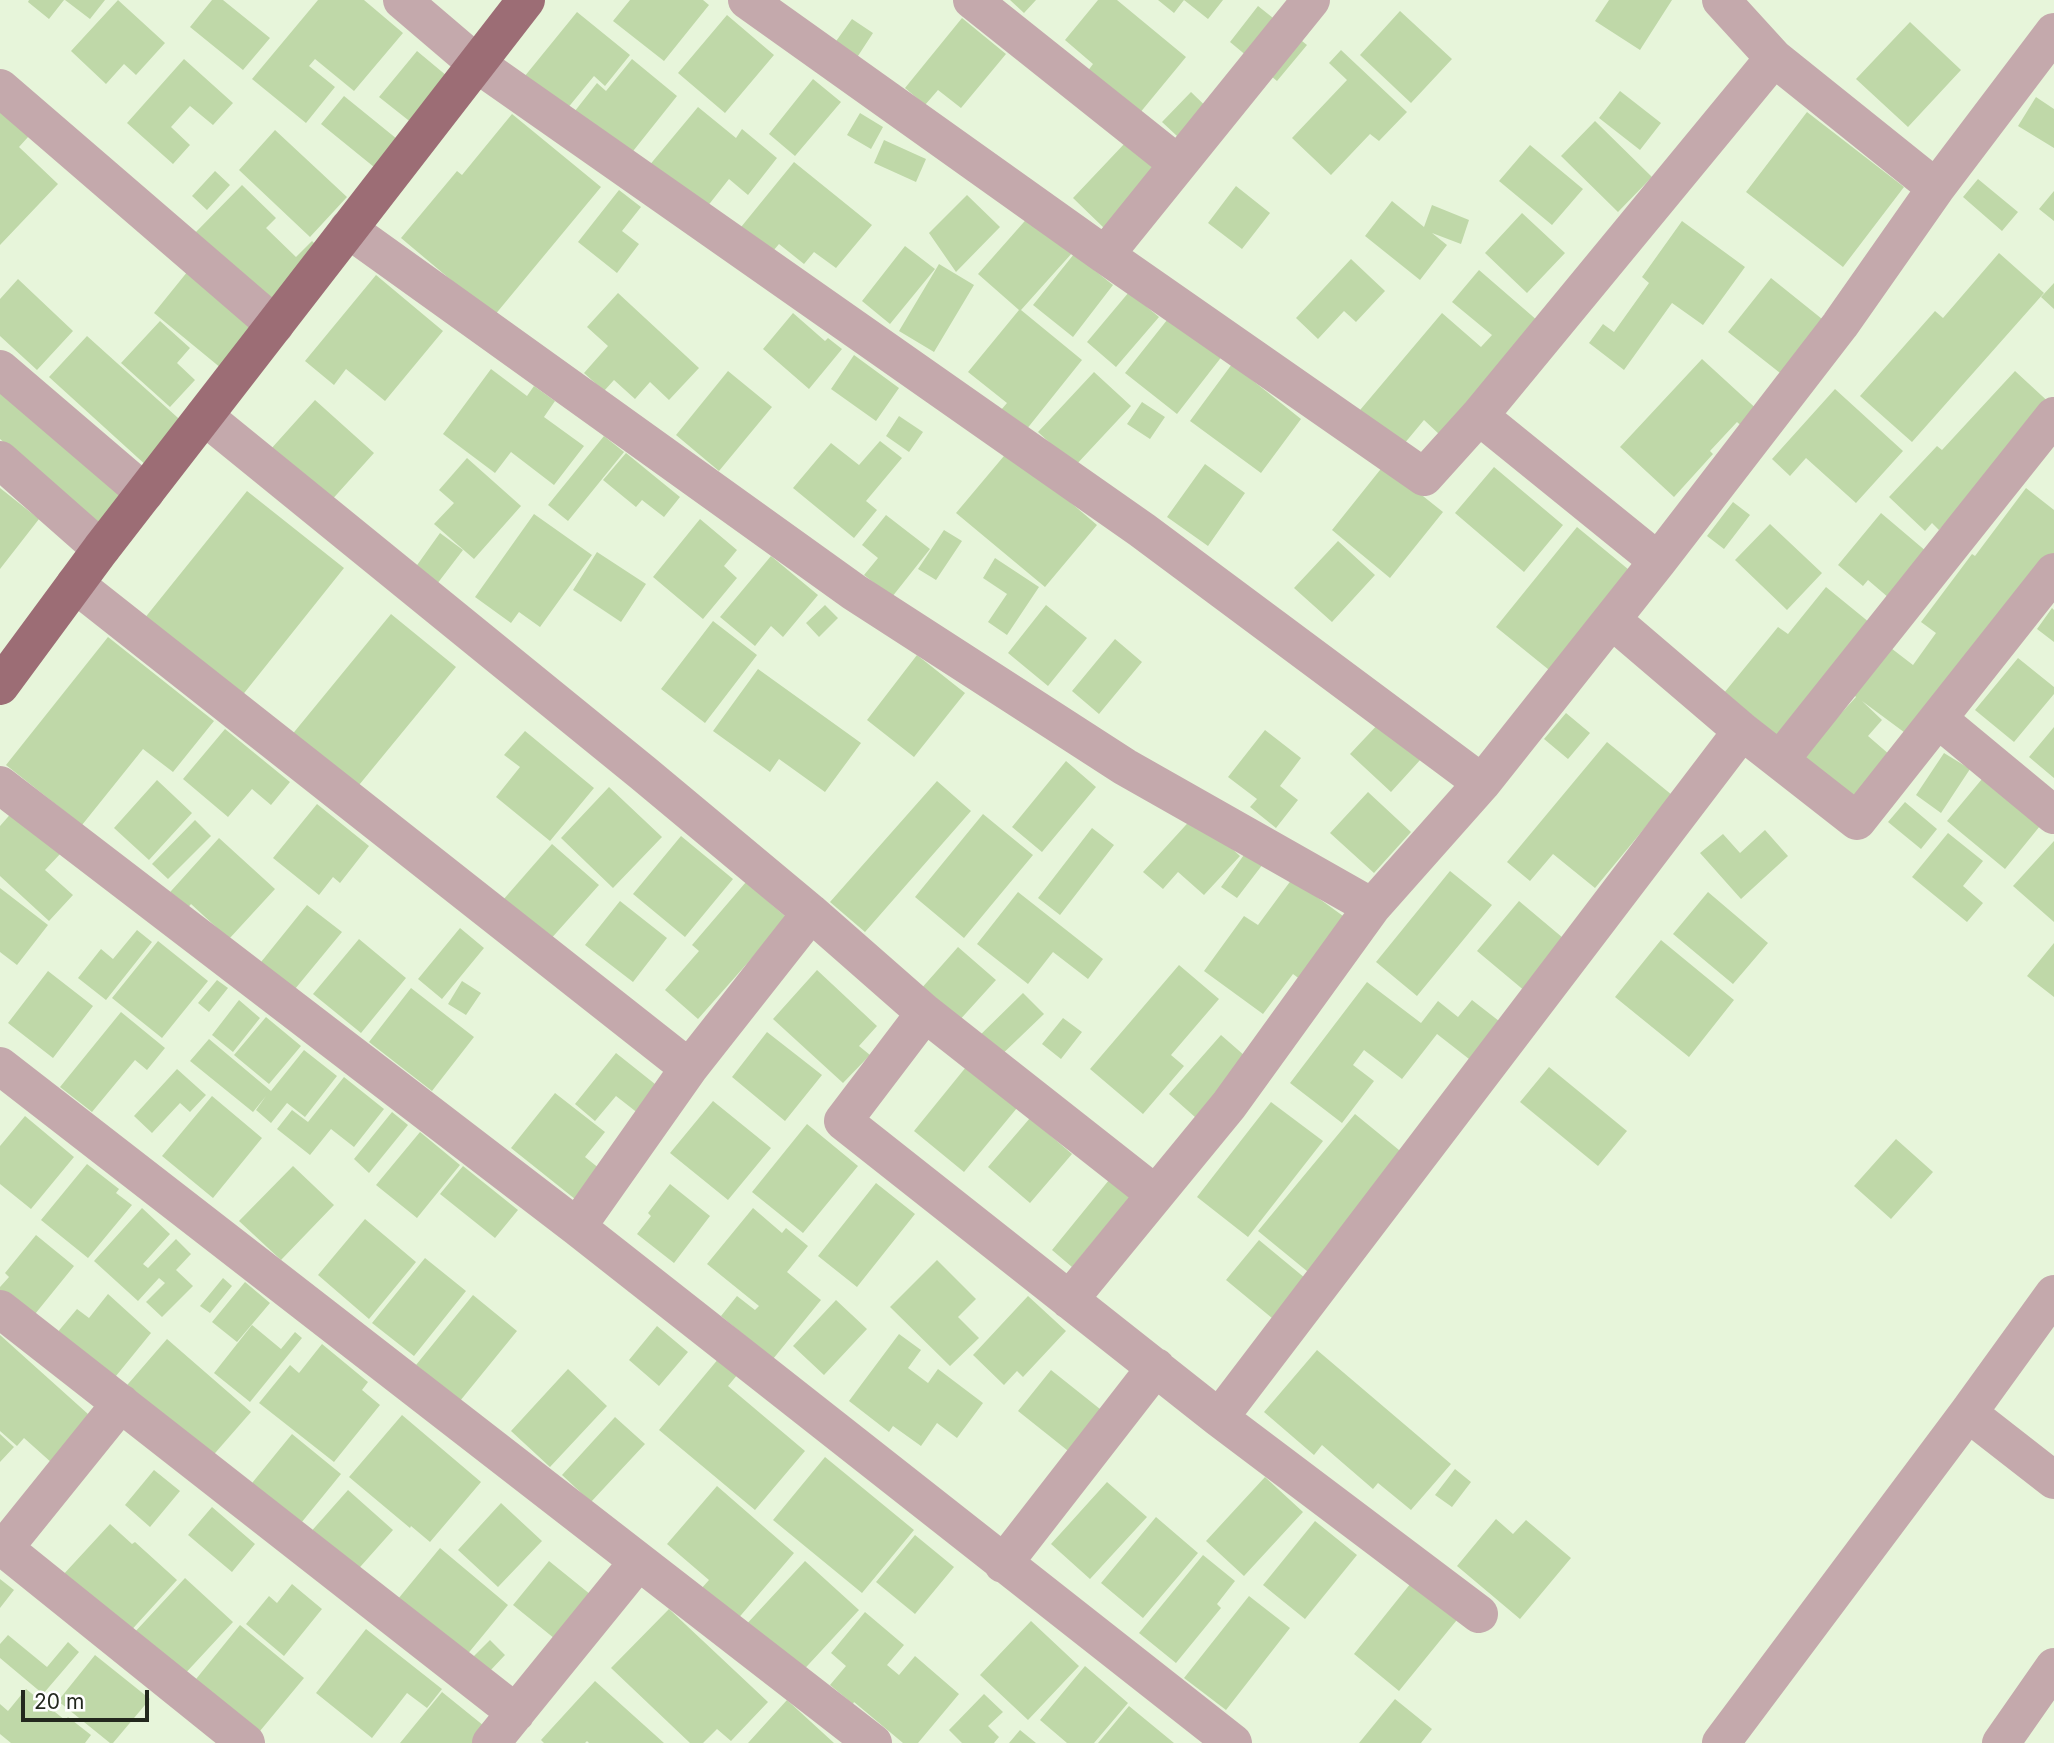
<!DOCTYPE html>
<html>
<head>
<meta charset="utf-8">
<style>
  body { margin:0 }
  #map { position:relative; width:2054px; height:1743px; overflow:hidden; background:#e7f5da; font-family:Inter,sans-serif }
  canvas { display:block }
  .scale { position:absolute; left:21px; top:1690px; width:128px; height:32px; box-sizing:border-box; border:4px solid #23281e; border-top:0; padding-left:9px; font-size:21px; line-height:24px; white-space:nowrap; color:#23281e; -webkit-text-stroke:5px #fff; paint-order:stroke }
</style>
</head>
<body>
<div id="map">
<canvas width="2054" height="1743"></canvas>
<div class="scale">20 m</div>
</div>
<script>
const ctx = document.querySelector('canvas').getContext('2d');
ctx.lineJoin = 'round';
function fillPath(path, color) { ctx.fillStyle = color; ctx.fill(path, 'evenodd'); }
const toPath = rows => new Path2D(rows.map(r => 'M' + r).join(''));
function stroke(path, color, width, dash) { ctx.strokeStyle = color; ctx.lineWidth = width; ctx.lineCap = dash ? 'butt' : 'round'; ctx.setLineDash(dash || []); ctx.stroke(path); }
fillPath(toPath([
  [29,0,64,0,49,19,28,2],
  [65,0,105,0,90,19],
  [118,0,165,43,136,75,124,64,106,84,71,51],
  [212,0,223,0,270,38,243,70,190,27],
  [318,0,364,0,403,33,354,91,315,59,309,66,335,87,306,123,252,79],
  [630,0,703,0,709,5,664,61,613,21],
  [1010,0,1036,0,1024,13],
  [1098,0,1117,0,1186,57,1139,114,1087,72,1093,64,1065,40],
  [1158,0,1184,0,1174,13],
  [1184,0,1223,0,1208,19],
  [1609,0,1672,0,1640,50,1595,21],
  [1258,6,1307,45,1277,81,1230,42],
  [1400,11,1452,59,1411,103,1360,55],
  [577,12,630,55,605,86,594,76,562,115,520,82],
  [727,15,774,55,725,113,678,73],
  [962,18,1006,54,961,108,938,90,925,105,905,88],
  [852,19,873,33,856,59,834,44],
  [1910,22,1961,70,1908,127,1856,79],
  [1341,50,1407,112,1379,141,1370,134,1331,175,1292,138,1347,80,1329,63],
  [417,51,459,86,422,131,379,97],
  [184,59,233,103,213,125,190,106,171,127,190,145,173,164,127,123],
  [632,59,677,96,626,160,571,116,597,83,606,91],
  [813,79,841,102,795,156,769,134],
  [0,91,38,126,19,147,58,184,0,245],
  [1620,91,1661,123,1640,150,1599,118],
  [1191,92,1219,119,1191,149,1162,122],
  [344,96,397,139,374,167,321,124],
  [2036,97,2054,109,2054,148,2018,126],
  [698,107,736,138,742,129,777,158,748,195,729,179,703,212,648,167],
  [1807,112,1904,187,1843,267,1746,192],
  [860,113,883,127,871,149,847,135],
  [512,114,601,187,494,316,401,238,457,171,462,175],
  [1595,121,1652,177,1618,212,1561,156],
  [275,130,347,197,310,237,239,170],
  [884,140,926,159,916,182,874,163],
  [1126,142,1168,182,1104,228,1073,198],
  [1530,145,1583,189,1552,225,1499,181],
  [794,162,872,225,836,268,814,252,804,264,779,244,768,257,737,232],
  [215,171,230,185,207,210,192,196],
  [1978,179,2018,212,2002,231,1963,197],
  [242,185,276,218,266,228,296,257,312,241,328,257,276,309,194,234],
  [1236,186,1270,213,1242,249,1208,223],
  [619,190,641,207,622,231,639,244,617,273,578,242],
  [2054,191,2054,221,2039,209],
  [967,195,1000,227,956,272,929,233],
  [1392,201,1424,227,1432,205,1469,220,1461,244,1432,233,1447,245,1420,280,1365,236],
  [1522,213,1565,253,1527,293,1485,253],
  [1031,214,1073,252,1021,310,1082,360,1026,430,1001,410,1007,403,968,372,1019,310,978,274],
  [1682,221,1745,267,1703,325,1672,303,1624,370,1589,343,1603,324,1614,332,1649,283,1642,277],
  [905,246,935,269,890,324,862,301],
  [1999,253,2044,293,1912,442,1860,396,1935,311,1943,318],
  [1074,254,1113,285,1073,337,1033,305],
  [1351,259,1385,291,1356,322,1344,311,1318,339,1296,318],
  [939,264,974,285,934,352,899,331],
  [192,266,266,325,227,373,154,313],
  [1479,270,1538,321,1440,435,1424,420,1404,444,1355,416,1442,313,1481,347,1492,335,1452,302],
  [376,275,443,331,385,401,346,369,334,385,305,361],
  [1771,278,1832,327,1789,380,1728,332],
  [18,279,73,331,37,370,0,336,0,299],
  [2054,283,2054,309,2041,297],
  [1129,292,1159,317,1116,367,1087,342],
  [618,293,699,368,669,400,650,382,635,399,614,380,604,391,584,373,608,346,587,327],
  [793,313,825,341,828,338,842,349,809,389,763,349],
  [1171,315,1223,355,1177,414,1125,373],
  [160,321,190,348,177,363,195,380,170,407,121,363],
  [87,336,197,435,159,477,49,377],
  [854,355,899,388,876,421,831,389],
  [1702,359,1761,413,1746,430,1737,422,1710,451,1713,454,1674,497,1620,447],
  [1232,364,1301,419,1261,473,1190,421],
  [491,369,527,396,534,386,555,401,544,417,584,446,554,485,511,452,495,473,443,434],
  [728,371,772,407,719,471,676,435],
  [2015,371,2054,407,1939,530,1932,523,1925,531,1889,497,1937,446,1942,450],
  [1094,372,1131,406,1075,466,1038,432],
  [0,374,136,494,103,531,0,439],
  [1835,389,1903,451,1856,503,1806,458,1790,476,1772,459],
  [315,400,374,453,329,503,270,450],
  [1142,402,1165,417,1150,439,1127,424],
  [899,416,923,432,909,452,886,436],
  [604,436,624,452,568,521,548,505],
  [880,441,902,458,866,501,877,510,854,538,793,488,831,443,859,465],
  [1009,450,1097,525,1045,587,956,513],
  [626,453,680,497,664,517,642,500,636,507,603,480],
  [467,458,521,506,474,559,434,524,454,503,439,490],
  [1205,464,1245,493,1208,546,1167,517],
  [1384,465,1443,512,1390,578,1332,530],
  [1494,467,1563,525,1524,572,1455,513],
  [0,488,39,519,0,569],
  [2026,488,2054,510,2054,560,1916,741,1862,701,1882,720,1868,736,1890,755,1850,800,1801,757,1856,697,1852,693,1887,645,1913,665,1936,633,1921,622,1972,554,1975,556],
  [247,491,344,568,241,697,144,619],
  [1733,502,1750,515,1724,549,1707,536],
  [1881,513,1927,552,1889,598,1868,580,1863,586,1838,565],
  [534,514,592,555,540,627,519,612,511,623,475,597],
  [886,515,930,549,892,597,864,575,878,558,862,545],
  [700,519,737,550,724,566,737,578,703,619,653,577],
  [1770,524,1822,573,1787,610,1735,560],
  [1577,527,1640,579,1559,678,1496,627],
  [944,530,962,541,936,580,918,569],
  [440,533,463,550,437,584,415,568],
  [1338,541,1375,575,1332,622,1294,588],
  [597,552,646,584,621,622,573,590],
  [771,556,818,595,783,637,771,626,755,646,720,617],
  [995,558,1039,587,1007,635,988,622,1007,594,983,578],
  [1826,587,1875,627,1784,741,1724,693,1778,627,1788,634],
  [825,605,838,618,819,637,806,623],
  [1046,605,1087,638,1048,686,1008,653],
  [2052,608,2054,610,2054,642,2037,629],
  [391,614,456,667,350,796,286,742],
  [713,621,757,655,705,723,661,689],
  [108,637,214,721,173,772,143,749,82,825,6,765],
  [1115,639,1142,662,1099,714,1072,691],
  [917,655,965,693,914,757,867,720],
  [2018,658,2054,687,2054,694,2014,742,1975,710],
  [758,669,861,743,825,792,779,759,770,772,713,731],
  [1566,713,1590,733,1568,759,1544,739],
  [1381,721,1421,759,1391,792,1350,754],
  [2054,727,2054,778,2029,757],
  [225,729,290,782,271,805,252,789,228,817,183,779],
  [1265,730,1301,758,1280,786,1298,800,1276,828,1250,807,1257,799,1228,777],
  [525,731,594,788,550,841,496,797,520,767,504,755],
  [1607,742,1672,795,1595,888,1553,854,1530,881,1507,862],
  [1944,753,1970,769,1941,813,1916,795],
  [1066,761,1096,787,1042,852,1012,827],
  [1982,779,2040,826,2005,869,1947,821],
  [157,780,192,813,149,860,114,828],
  [937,781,971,811,865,932,830,902],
  [609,787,662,837,613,888,561,838],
  [1368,792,1411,832,1374,873,1330,833],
  [1905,802,1937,829,1921,849,1888,822],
  [317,804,369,846,340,883,333,877,319,895,273,858],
  [14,810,61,853,45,870,73,895,49,921,0,876,0,826],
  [983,814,1033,855,964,938,915,897],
  [1195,815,1240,856,1204,895,1178,872,1163,889,1143,872],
  [195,820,211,836,168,879,152,864],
  [1092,828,1114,845,1060,915,1038,898],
  [1765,830,1788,856,1741,899,1700,853,1723,834,1740,853],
  [1948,833,1983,861,1963,886,1983,903,1967,922,1912,877],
  [681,836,733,879,685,937,633,894],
  [219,838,275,889,229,939,191,904,180,917,162,901],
  [2054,841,2054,922,2013,886],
  [552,844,599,885,549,941,503,900],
  [1246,852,1263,864,1237,898,1221,887],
  [1450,871,1492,905,1417,996,1376,962],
  [1292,879,1350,921,1305,983,1293,974,1263,1014,1204,971,1244,916,1258,925],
  [746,882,794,924,759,950,698,1019,665,990,699,951,692,945],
  [0,888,48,925,17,965,0,952],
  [1018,892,1103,959,1088,979,1053,952,1028,984,977,944],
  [1708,892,1768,943,1733,984,1673,934],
  [620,901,667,938,633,982,585,945],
  [1519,901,1569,943,1526,992,1477,951],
  [307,905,342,932,295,989,261,962],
  [460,928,484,948,442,999,418,979],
  [137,930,152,942,106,1000,78,978,101,949,113,959],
  [359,939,406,978,361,1033,313,994],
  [1661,940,1734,1000,1689,1057,1615,997],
  [158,941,208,981,162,1038,112,998],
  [2054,943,2054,997,2027,976],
  [958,947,996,980,957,1023,920,990],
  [1179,965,1219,999,1171,1055,1184,1066,1143,1114,1090,1069],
  [817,970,877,1026,859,1046,870,1055,843,1083,773,1019],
  [48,971,93,1006,53,1058,8,1023],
  [217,980,228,988,209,1012,198,1003],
  [462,981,481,993,466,1015,448,1004],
  [1367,982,1421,1023,1438,1001,1458,1017,1472,1000,1508,1028,1478,1066,1437,1034,1402,1079,1364,1050,1353,1065,1374,1081,1342,1123,1290,1083],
  [411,988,474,1037,432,1091,369,1042],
  [1023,993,1044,1014,994,1062,974,1041],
  [239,1000,260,1018,233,1052,212,1035],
  [121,1012,165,1048,147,1070,135,1060,92,1112,60,1087],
  [266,1017,301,1046,269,1084,234,1055],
  [1063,1018,1082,1032,1061,1059,1042,1044],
  [767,1032,822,1075,785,1121,732,1077],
  [1221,1035,1253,1063,1204,1125,1169,1094],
  [209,1039,271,1091,304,1050,337,1076,305,1117,287,1103,271,1123,256,1110,266,1096,253,1112,190,1061],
  [616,1053,660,1088,639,1114,616,1096,595,1121,575,1104],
  [966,1067,1017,1108,964,1172,914,1131],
  [1549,1067,1627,1131,1598,1166,1520,1102],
  [177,1069,206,1095,190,1112,180,1103,152,1133,134,1116],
  [344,1077,384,1109,354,1147,331,1129,310,1155,277,1129,292,1110,308,1122],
  [555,1093,605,1132,585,1157,610,1177,585,1207,511,1148],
  [212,1096,262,1138,213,1198,162,1156],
  [713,1101,771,1148,728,1200,670,1153],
  [1271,1102,1323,1141,1248,1237,1197,1197],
  [392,1112,408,1125,369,1173,354,1159],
  [1355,1114,1410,1159,1313,1276,1258,1231],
  [25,1116,74,1157,31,1209,0,1184,0,1146],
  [1030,1118,1072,1154,1030,1203,988,1167],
  [807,1124,858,1166,803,1233,752,1192],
  [420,1132,460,1165,417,1218,376,1185],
  [1896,1139,1933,1172,1891,1219,1854,1186],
  [87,1164,119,1189,116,1193,132,1205,88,1258,41,1220],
  [293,1166,334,1205,281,1260,239,1221],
  [463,1166,518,1210,495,1238,440,1194],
  [1109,1180,1130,1197,1072,1267,1052,1250],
  [876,1183,915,1214,857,1287,818,1256],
  [670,1184,710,1216,674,1263,637,1234,651,1216,648,1213],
  [142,1208,170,1234,143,1264,148,1268,176,1239,191,1254,176,1270,193,1286,162,1317,146,1302,165,1283,159,1278,138,1301,94,1261],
  [753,1208,782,1233,786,1228,808,1246,787,1272,821,1300,773,1359,721,1316,737,1296,755,1310,759,1306,707,1264],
  [365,1219,416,1262,369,1319,318,1275],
  [36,1235,74,1266,31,1319,0,1293,0,1287,9,1277,5,1273],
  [1259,1240,1311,1283,1278,1323,1226,1280],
  [425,1258,466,1291,414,1356,372,1323],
  [937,1260,976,1299,958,1317,979,1338,950,1366,890,1307],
  [223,1278,232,1286,210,1313,200,1306],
  [245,1282,270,1303,237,1342,212,1322],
  [108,1294,151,1333,107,1387,51,1340,77,1309,89,1318],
  [473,1295,517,1331,460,1401,416,1365],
  [1028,1296,1066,1331,1023,1377,1017,1371,1004,1385,973,1355],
  [836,1300,867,1329,824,1375,793,1346],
  [252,1325,281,1349,295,1332,302,1338,250,1402,214,1373],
  [657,1326,688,1352,659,1386,629,1360],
  [899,1334,921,1350,908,1368,928,1383,938,1369,983,1403,957,1438,937,1423,921,1446,893,1426,889,1432,849,1401],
  [0,1335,88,1414,62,1472,24,1438,17,1446,0,1431],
  [167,1339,251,1412,209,1460,122,1391],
  [322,1344,368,1382,362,1390,380,1405,334,1462,259,1403,290,1365,299,1373],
  [1317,1350,1451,1464,1411,1510,1378,1483,1373,1489,1322,1445,1314,1455,1264,1412],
  [719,1358,738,1374,728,1386,805,1451,755,1510,659,1430],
  [568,1369,607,1406,550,1467,511,1431],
  [1051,1370,1105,1413,1072,1454,1018,1411],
  [402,1415,481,1482,430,1542,411,1526,410,1528,349,1477],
  [615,1417,645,1444,591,1502,562,1475],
  [0,1434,14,1447,0,1462],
  [292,1434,341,1474,297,1528,248,1488],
  [825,1457,914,1530,862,1593,773,1520],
  [1455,1469,1471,1482,1452,1507,1435,1495],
  [154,1470,180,1491,150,1527,125,1505],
  [1265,1477,1303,1512,1244,1576,1206,1541],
  [1107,1482,1147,1517,1090,1579,1051,1544],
  [717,1486,794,1553,736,1621,700,1590,709,1580,667,1544],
  [348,1490,393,1530,353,1575,308,1535],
  [501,1503,542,1541,498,1587,458,1550],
  [212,1507,255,1544,232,1572,188,1535],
  [1156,1517,1198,1553,1143,1618,1101,1583],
  [1496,1519,1513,1534,1526,1520,1571,1558,1520,1619,1457,1566],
  [1315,1521,1357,1555,1305,1619,1263,1585],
  [110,1524,132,1544,135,1542,177,1580,127,1635,62,1576],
  [915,1535,954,1567,915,1614,876,1582],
  [440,1548,508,1605,466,1656,398,1599],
  [1203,1555,1235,1581,1217,1604,1221,1608,1176,1663,1139,1633],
  [549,1561,601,1603,565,1647,513,1605],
  [805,1561,859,1610,797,1677,743,1628],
  [1419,1573,1465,1610,1399,1691,1354,1654],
  [185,1578,233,1622,181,1678,133,1634],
  [0,1579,14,1590,0,1608],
  [292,1584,322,1609,284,1656,246,1624,269,1596,277,1603],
  [1249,1596,1290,1628,1226,1710,1184,1678],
  [669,1609,768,1702,731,1741,717,1729,703,1743,690,1743,611,1668],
  [865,1612,904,1645,887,1665,899,1675,915,1656,959,1694,918,1743,903,1743,854,1702,853,1704,830,1685,846,1666,831,1653],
  [1031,1621,1079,1666,1028,1720,980,1675],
  [240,1625,304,1678,255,1737,192,1684],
  [366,1629,442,1689,427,1708,407,1693,372,1738,316,1693],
  [8,1635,47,1667,68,1642,79,1652,43,1694,0,1658,0,1644],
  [490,1640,505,1655,489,1672,473,1657],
  [95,1655,150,1699,113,1743,110,1743,58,1701],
  [1085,1666,1128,1703,1094,1743,1067,1743,1040,1720],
  [595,1681,664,1743,589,1743,587,1741,585,1743,544,1743,541,1740],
  [26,1689,65,1720,68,1717,91,1735,85,1743,11,1743,0,1734,0,1704,8,1711],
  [442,1692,489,1730,479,1743,400,1743],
  [984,1694,1003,1712,988,1726,999,1737,994,1743,962,1743,949,1730],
  [1395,1699,1432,1729,1421,1743,1359,1743],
  [787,1700,834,1743,748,1743],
  [1129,1706,1174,1743,1098,1743],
  [1020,1730,1036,1743,1009,1743]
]), '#bfd8a8');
stroke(toPath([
  [402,0,477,64,1142,530,1482,783],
  [747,0,1105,255,1424,477,1479,416,1774,58],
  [972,0,1178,164],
  [1721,0,1774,58,1936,188],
  [0,88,275,325],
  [348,229,854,592,1125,767,1372,907],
  [1105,255,1311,0],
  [0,369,145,493],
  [204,416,643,773,811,913,925,1013,1155,1194],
  [1479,416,1658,561],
  [0,460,101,549],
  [75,584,689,1068],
  [1612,620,1742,731,1857,821,2054,572],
  [1938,719,2054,815],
  [1780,760,2054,416],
  [0,785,577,1227,1233,1743],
  [925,1013,843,1121,1219,1418,1742,731],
  [0,1066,873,1743],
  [577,1227,689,1068,811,913],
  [1069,1300,1229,1105,1372,907,1482,783,1658,561,1840,325,1936,188,2054,32],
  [0,1309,516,1713],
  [1968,1413,2054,1480],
  [1219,1418,1479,1614],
  [0,1545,246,1743],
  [4,1548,121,1403],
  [1003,1564,1156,1367],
  [491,1743,638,1562],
  [1721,1743,1968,1413,2054,1294],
  [2001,1743,2054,1667]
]), '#c4a9ac', 38);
stroke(toPath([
  [0,686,101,549,526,0]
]), '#9c6d75', 38);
</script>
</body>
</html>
